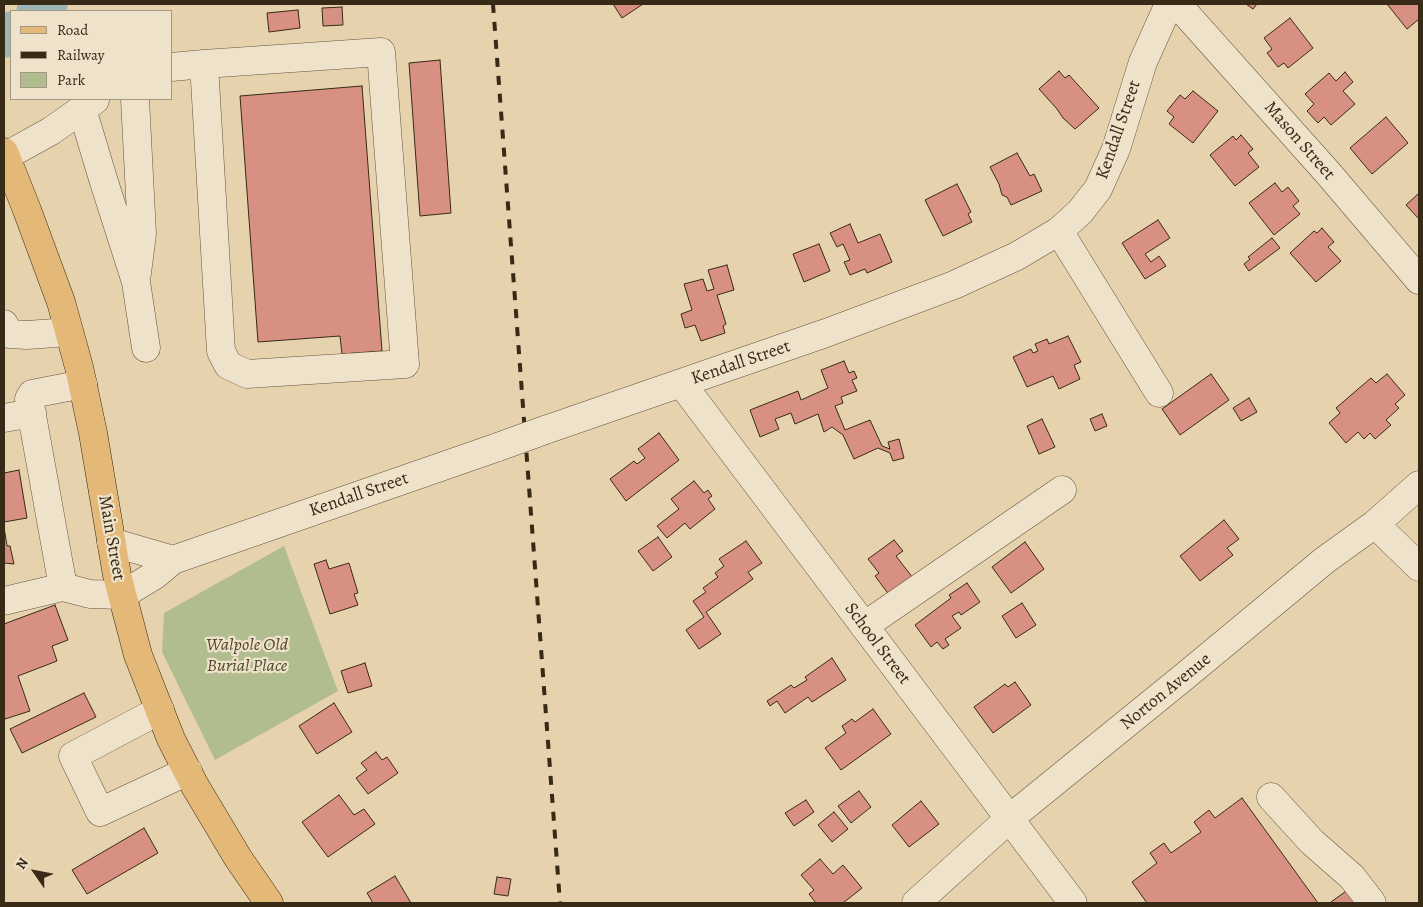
<!DOCTYPE html>
<html>
<head>
<meta charset="utf-8">
<style>
  body { margin:0 }
  #map { position:relative; width:1423px; height:907px; overflow:hidden; background:#e7d2ae; font-family:Alegreya,serif }
  canvas { display:block }
  .frame { position:absolute; inset:0; border:5px solid #372a17; pointer-events:none }
  .legend { position:absolute; left:10px; top:10px; width:162px; height:90px; box-sizing:border-box; background:#efe2ca; border:1px solid #a59882; margin:0; padding:6px 9px; list-style:none; font-size:15px; color:#372a17 }
  .legend li { display:flex; align-items:center; gap:10px; height:25px }
  .legend b { width:25px; border:1px solid #a59882 }
  .north { position:absolute; left:10px; top:847px; width:50px; height:50px; -webkit-text-stroke:4px #efe2ca; paint-order:stroke; rotate:303deg; font-size:14px; font-weight:700; line-height:20px; text-align:center; color:#372a17 }
  .north::after { content:''; display:block; margin:auto; width:18px; height:22px; background:#372a17; clip-path:polygon(50% 0,100% 100%,50% 72%,0 100%) }
</style>
</head>
<body>
<div id="map">
<canvas width="1423" height="907"></canvas>
<div class="frame"></div>
<ul class="legend">
<li><b style="height:6px;background:#e4b977"></b>Road</li>
<li><b style="height:6px;background:#372a17"></b>Railway</li>
<li><b style="height:14px;background:#b1bd8e"></b>Park</li>
</ul>
<div class="north">N</div>
</div>
<script>
const ctx = document.querySelector('canvas').getContext('2d');
ctx.lineJoin = 'round';
function fillPath(path, color) { ctx.fillStyle = color; ctx.fill(path, 'evenodd'); }
const toPath = rows => new Path2D(rows.map(r => 'M' + r).join(''));
function stroke(path, color, width, dash) { ctx.strokeStyle = color; ctx.lineWidth = width; ctx.lineCap = dash ? 'butt' : 'round'; ctx.setLineDash(dash || []); ctx.stroke(path); }
function drawText(font, color, halo, rows, align = 'center') {
  ctx.font = font + ' Alegreya,serif'; ctx.lineWidth = 4.5; ctx.setLineDash([]); ctx.textBaseline = 'middle'; ctx.strokeStyle = halo; ctx.fillStyle = color; for (const [text, x, y, turn = 0] of rows) {
    ctx.save(); ctx.translate(x, y); ctx.rotate((+turn || 0) * Math.PI / 180); ctx.textAlign = isNaN(turn) ? turn : align; if (halo) ctx.strokeText(text, 0, 0); ctx.fillText(text, 0, 0); ctx.restore();
  }
}
fillPath(toPath([
  [284,546,338,691,215,760,162,652,164,613]
]), '#b1bd8e');
stroke(toPath([
  [37,11,47,4],
  [4,37,11,32]
]), '#9cb5b6', 41);
const building = toPath([
  [613,4,643,4,622,18,613,4],
  [1246,4,1257,4,1253,9,1246,4],
  [1387,4,1419,4,1419,19,1407,29,1387,4],
  [342,7,343,25,323,26,322,8,342,7],
  [298,10,300,28,269,32,267,13,298,10],
  [1290,18,1313,48,1288,68,1284,63,1278,67,1267,53,1272,49,1264,38,1290,18],
  [440,60,451,213,420,216,409,63,440,60],
  [1059,71,1065,78,1069,75,1099,108,1075,129,1063,118,1057,109,1039,89,1059,71],
  [1345,72,1353,82,1343,91,1355,104,1331,125,1324,117,1318,123,1307,111,1314,104,1305,94,1329,73,1336,81,1345,72],
  [362,86,382,351,342,354,340,336,258,342,240,96,362,86],
  [1193,91,1218,111,1193,143,1169,124,1174,117,1167,111,1180,95,1185,99,1193,91],
  [1386,117,1408,143,1372,174,1350,148,1386,117],
  [1241,135,1253,149,1248,153,1259,167,1235,186,1210,155,1233,136,1236,140,1241,135],
  [1017,153,1030,176,1034,174,1042,191,1011,205,1007,197,1002,195,999,184,990,167,1017,153],
  [1275,183,1282,192,1288,187,1299,201,1293,206,1300,214,1274,235,1249,203,1275,183],
  [957,184,971,212,968,214,972,222,943,236,925,200,957,184],
  [1419,193,1419,219,1406,205,1419,193],
  [1158,220,1170,238,1145,254,1151,262,1159,256,1166,266,1145,279,1122,243,1158,220],
  [850,224,858,243,880,234,892,262,867,273,865,269,850,275,844,262,850,260,843,244,837,247,830,233,850,224],
  [1322,228,1334,242,1328,247,1341,261,1316,282,1290,253,1314,231,1317,233,1322,228],
  [1272,238,1280,248,1249,271,1244,264,1250,259,1248,257,1272,238],
  [819,244,830,271,804,282,793,254,819,244],
  [727,265,734,290,717,295,726,324,723,326,725,333,701,341,695,325,685,328,681,314,692,310,684,284,703,279,707,291,714,289,708,270,727,265],
  [1068,336,1081,362,1074,365,1080,379,1059,389,1053,376,1027,387,1013,357,1031,349,1033,353,1038,351,1035,344,1047,339,1049,344,1068,336],
  [844,361,849,373,854,371,857,378,852,380,857,391,841,397,843,403,835,406,845,430,870,420,882,446,890,449,888,442,899,439,904,458,893,461,890,453,878,448,854,459,843,435,832,427,824,432,818,414,795,424,791,413,775,419,779,429,760,437,750,410,798,391,801,400,828,388,821,370,844,361],
  [1211,374,1229,400,1180,435,1162,409,1211,374],
  [1387,374,1405,395,1395,404,1399,408,1386,420,1391,425,1375,439,1370,433,1364,439,1358,432,1346,443,1329,423,1340,413,1336,408,1371,378,1376,383,1387,374],
  [1249,398,1257,412,1241,421,1233,408,1249,398],
  [1102,414,1107,426,1095,431,1090,419,1102,414],
  [1042,419,1055,447,1039,454,1027,426,1042,419],
  [659,433,679,460,626,501,610,479,634,461,637,464,645,458,638,449,659,433],
  [19,470,27,518,4,522,4,473,19,470],
  [694,481,704,493,708,490,712,496,708,499,715,509,690,529,685,523,667,538,657,526,679,509,671,499,694,481],
  [1224,520,1239,539,1227,548,1233,555,1200,581,1180,556,1224,520],
  [4,527,7,546,10,546,14,564,4,563,4,527],
  [658,537,672,557,653,571,638,551,658,537],
  [894,540,903,551,896,556,913,578,890,596,875,576,879,573,868,559,894,540],
  [746,541,762,563,748,572,753,579,706,612,721,634,699,649,686,630,704,617,693,601,706,592,703,588,718,577,715,573,724,566,719,559,746,541],
  [1025,542,1044,569,1011,593,992,567,1025,542],
  [326,560,329,569,349,563,358,593,354,594,358,605,330,614,314,564,326,560],
  [967,583,980,602,961,615,959,612,952,616,961,628,945,639,949,645,943,649,937,642,931,647,915,625,951,598,949,595,967,583],
  [1022,603,1036,625,1016,638,1002,616,1022,603],
  [55,605,68,640,52,646,57,661,18,676,30,711,5,719,4,715,4,624,55,605],
  [832,658,846,680,812,702,808,697,785,713,777,701,770,706,767,701,791,685,794,688,807,680,805,677,832,658],
  [365,663,372,686,348,693,341,671,365,663],
  [1015,682,1031,705,993,733,974,707,1005,684,1008,687,1015,682],
  [84,693,96,717,22,753,10,729,84,693],
  [334,703,352,732,317,754,299,726,334,703],
  [873,709,891,734,841,770,825,748,846,733,842,726,852,719,855,722,873,709],
  [376,752,382,760,387,757,398,773,368,794,356,778,367,770,361,763,376,752],
  [859,791,871,807,851,823,838,806,859,791],
  [339,795,354,815,364,809,375,824,328,857,302,822,339,795],
  [1242,798,1318,903,1147,903,1132,882,1157,863,1150,853,1164,843,1171,853,1201,832,1194,822,1209,810,1215,818,1242,798],
  [806,800,814,812,794,826,785,813,806,800],
  [921,801,939,824,909,847,892,825,921,801],
  [834,812,848,829,832,842,818,825,834,812],
  [144,828,158,853,87,894,72,870,144,828],
  [820,859,833,874,843,865,862,888,843,903,816,903,809,894,814,890,801,875,820,859],
  [395,876,411,903,373,903,367,893,395,876],
  [497,877,511,879,508,896,494,894,497,877],
  [1349,889,1359,903,1332,903,1331,902,1349,889]
]);
fillPath(building, '#d89082');
stroke(building, '#372a17', 1);
const minor = toPath([
  [1177,4,1328,173,1419,280],
  [171,67,204,64,381,52,405,364,247,374,228,365,221,351,204,64],
  [135,99,142,234,137,273],
  [82,109,104,182,136,282,146,348],
  [4,157,51,131,95,100],
  [1059,231,1159,393],
  [4,324,9,334,27,335,69,332],
  [682,384,1073,903],
  [4,418,32,413],
  [545,430,826,333,954,285,1017,256,1059,231,1080,212,1098,189,1116,149,1143,62,1169,4],
  [1375,524,1419,567],
  [173,560,498,447],
  [63,587,29,399,32,394,83,384],
  [4,601,63,587,90,594,122,595,155,575,173,560,111,542],
  [864,626,1062,490],
  [160,710,73,756,100,812,188,771],
  [1271,797,1312,842,1352,877,1372,903],
  [916,903,1009,819,1185,676,1325,560,1375,524,1419,485]
]);
const major = toPath([
  [4,152,27,210,61,302,79,367,93,433,117,575,138,655,171,739,195,786,238,858,269,903]
]);
stroke(minor, '#63543d', 29);
stroke(major, '#372a17', 29);
stroke(minor, '#efe2ca', 28);
stroke(major, '#e4b977', 28);
stroke(toPath([
  [493,4,560,903]
]), '#372a17', 4, [9, 9]);
const minorBridge = toPath([
  [498,447,545,430]
]);
stroke(minorBridge, '#63543d', 29, []);
stroke(minorBridge, '#efe2ca', 28);
drawText('18px', '#372a17', '#efe2ca', [
  ["Kendall Street",1119,130,-71],
  ["Mason Street",1299,141,49],
  ["Kendall Street",741,363,-19],
  ["Kendall Street",359,495,-19],
  ["Main Street",111,538,80],
  ["School Street",877,644,53],
  ["Norton Avenue",1166,692,-39]
]);
drawText('italic 18px', '#4f472f', '#efe2ca', [
  ["Walpole Old",247,646],
  ["Burial Place",247,667]
]);
</script>
</body>
</html>
